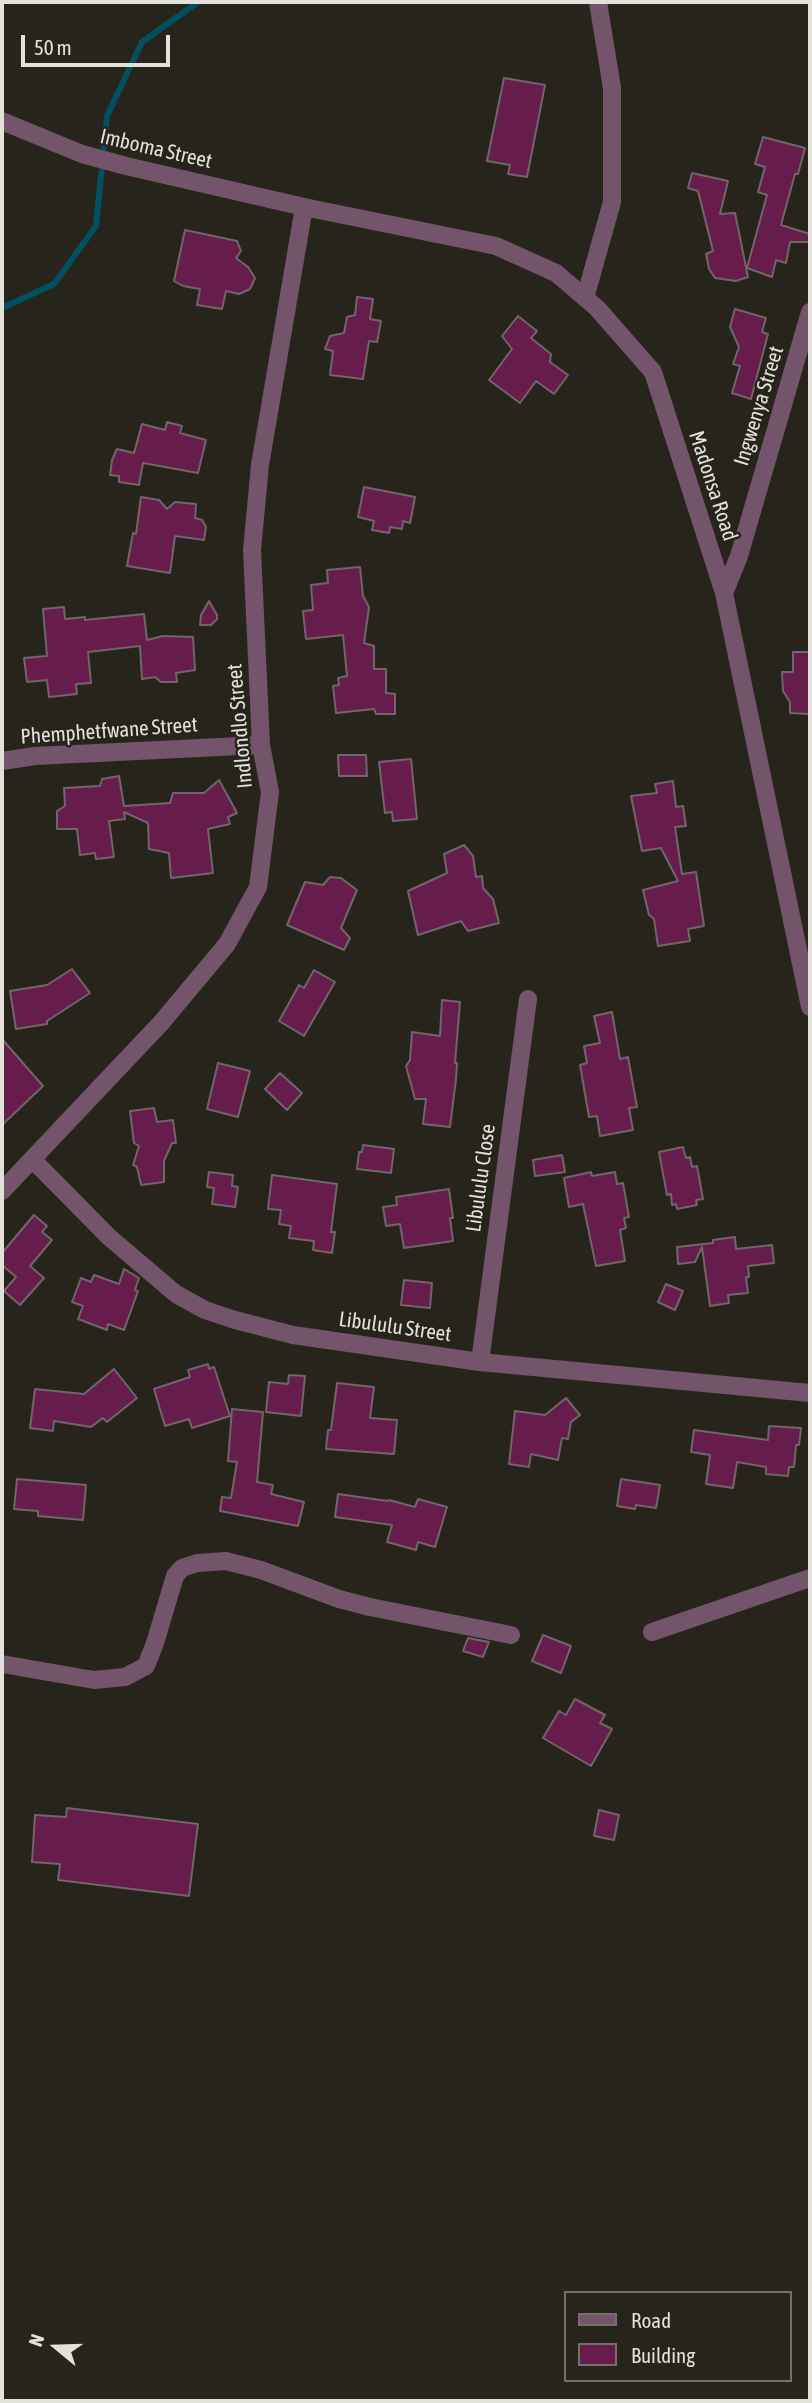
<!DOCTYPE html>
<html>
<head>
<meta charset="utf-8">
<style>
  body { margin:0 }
  #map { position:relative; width:812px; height:2403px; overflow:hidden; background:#27251b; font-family:"Asap Condensed",sans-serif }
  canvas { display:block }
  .frame { position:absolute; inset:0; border:4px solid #e2e1da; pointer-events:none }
  .legend { position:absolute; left:564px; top:2291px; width:228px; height:91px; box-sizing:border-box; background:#27251b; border:2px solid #727067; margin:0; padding:9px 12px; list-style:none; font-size:21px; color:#e2e1da }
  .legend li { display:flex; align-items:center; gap:14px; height:35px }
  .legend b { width:35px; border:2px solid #727067 }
  .north { position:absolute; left:21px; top:2312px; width:70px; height:70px; -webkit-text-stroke:5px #27251b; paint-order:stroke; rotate:289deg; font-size:19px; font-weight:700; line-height:28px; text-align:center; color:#e2e1da }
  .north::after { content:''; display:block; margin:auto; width:24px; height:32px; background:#e2e1da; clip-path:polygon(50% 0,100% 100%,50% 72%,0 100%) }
  .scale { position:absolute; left:21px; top:35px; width:149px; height:32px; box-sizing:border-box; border:4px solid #e2e1da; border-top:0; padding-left:9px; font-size:21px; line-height:24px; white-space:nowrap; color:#e2e1da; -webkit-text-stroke:5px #27251b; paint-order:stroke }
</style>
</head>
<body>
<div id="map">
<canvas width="812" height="2403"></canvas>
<div class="frame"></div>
<ul class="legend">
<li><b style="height:9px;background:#74546a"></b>Road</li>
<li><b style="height:19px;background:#671d4b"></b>Building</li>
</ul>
<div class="north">N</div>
<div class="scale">50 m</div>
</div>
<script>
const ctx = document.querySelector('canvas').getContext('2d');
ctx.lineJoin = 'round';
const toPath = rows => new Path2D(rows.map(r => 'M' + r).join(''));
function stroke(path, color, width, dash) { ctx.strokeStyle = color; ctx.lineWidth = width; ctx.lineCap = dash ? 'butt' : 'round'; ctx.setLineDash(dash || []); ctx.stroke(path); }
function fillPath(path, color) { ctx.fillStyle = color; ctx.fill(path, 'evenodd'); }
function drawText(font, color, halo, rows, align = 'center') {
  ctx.font = font + ' "Asap Condensed",sans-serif'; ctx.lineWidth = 5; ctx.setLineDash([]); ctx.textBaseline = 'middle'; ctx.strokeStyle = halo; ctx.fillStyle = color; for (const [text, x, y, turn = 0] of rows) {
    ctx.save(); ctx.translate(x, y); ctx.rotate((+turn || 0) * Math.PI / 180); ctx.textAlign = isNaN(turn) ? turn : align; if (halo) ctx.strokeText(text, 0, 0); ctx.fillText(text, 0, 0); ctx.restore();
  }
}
stroke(toPath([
  [2,308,54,284,96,226,107,116,142,42,198,2]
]), '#014f60', 6);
const building = toPath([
  [504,78,545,85,527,177,508,174,510,165,487,161,504,78],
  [763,137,805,148,798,174,795,174,781,225,810,234,810,242,790,242,786,263,776,260,772,277,747,268,767,195,758,192,765,167,755,164,763,137],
  [692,173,728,181,720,214,735,213,748,277,736,281,715,278,709,269,706,254,713,251,698,191,688,188,692,173],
  [185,230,237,241,241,251,236,258,248,267,255,278,250,289,239,294,226,291,222,309,197,305,200,289,183,286,174,281,185,230],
  [357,297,373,299,370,319,381,321,377,342,369,341,363,379,330,375,333,351,325,349,330,336,344,333,347,317,355,315,357,297],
  [735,309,766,318,762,332,768,334,751,399,732,393,740,366,733,364,739,347,730,327,735,309],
  [518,316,537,331,531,338,551,354,550,362,568,375,554,394,536,381,520,403,489,380,512,349,502,336,518,316],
  [167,422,182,426,180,433,206,440,198,473,143,463,139,485,119,482,119,476,110,475,112,460,117,449,134,453,142,424,165,430,167,422],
  [364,487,415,497,410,523,403,521,402,529,390,527,389,533,372,530,374,521,358,517,364,487],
  [141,497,159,500,167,509,175,502,196,504,195,518,202,520,206,527,204,540,175,536,170,573,127,566,133,533,136,534,141,497],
  [360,567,363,596,369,607,364,643,374,646,374,669,386,669,386,693,395,694,395,714,376,714,374,709,336,713,333,686,339,685,338,678,347,676,343,635,306,639,303,611,313,610,311,585,328,583,327,570,360,567],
  [209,601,217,615,217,619,211,625,200,625,201,615,209,601],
  [64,607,65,619,85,617,85,620,144,614,147,640,163,636,193,637,195,670,176,673,177,682,161,682,155,677,142,679,140,646,88,652,91,683,76,684,77,694,49,697,47,680,27,682,24,658,47,656,43,609,64,607],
  [793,652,810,652,810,714,790,713,790,702,783,691,782,672,793,672,793,652],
  [338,755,366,755,367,776,339,776,338,755],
  [411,759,417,819,393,821,392,812,385,813,379,762,411,759],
  [119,776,124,806,170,803,173,793,204,793,219,780,237,813,228,817,230,824,208,829,213,873,171,878,169,853,149,849,148,823,124,812,125,819,109,821,114,857,96,859,95,853,80,855,77,829,57,829,57,811,65,806,64,788,100,786,102,779,119,776],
  [673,781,676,807,683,806,686,826,675,827,682,874,696,872,704,926,688,929,690,941,658,946,654,919,649,915,643,890,678,881,661,848,642,851,631,796,657,793,655,784,673,781],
  [464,845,473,856,476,877,482,876,483,888,493,899,499,923,468,931,461,921,418,935,408,891,447,873,444,854,464,845],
  [330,877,341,878,357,890,341,928,350,938,344,950,287,925,305,882,323,885,330,877],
  [72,969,90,993,47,1021,47,1024,16,1029,10,991,47,985,72,969],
  [314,970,335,982,304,1036,279,1021,299,985,304,988,314,970],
  [442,1000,460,1002,455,1063,457,1063,456,1079,450,1127,423,1124,426,1099,415,1099,406,1066,410,1060,412,1032,440,1036,442,1000],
  [612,1012,620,1059,628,1057,637,1107,629,1108,633,1130,600,1136,597,1116,589,1117,580,1065,587,1063,584,1046,600,1043,594,1016,612,1012],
  [2,1039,43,1086,2,1125,2,1039],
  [218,1063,250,1071,238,1117,207,1109,218,1063],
  [280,1073,302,1093,287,1110,265,1089,280,1073],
  [154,1108,157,1122,173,1120,176,1143,172,1143,164,1161,164,1182,141,1185,137,1167,133,1165,139,1146,134,1143,130,1111,154,1108],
  [363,1145,394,1149,391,1173,357,1169,359,1152,362,1152,363,1145],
  [683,1147,686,1158,690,1157,692,1167,697,1166,703,1199,696,1200,697,1205,677,1209,676,1204,672,1205,671,1194,667,1195,659,1152,683,1147],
  [562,1155,565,1172,535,1176,533,1160,562,1155],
  [209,1172,233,1175,232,1186,238,1187,235,1207,212,1204,214,1188,207,1187,209,1172],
  [591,1172,592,1176,615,1172,617,1184,623,1183,629,1217,624,1218,626,1228,620,1230,625,1261,596,1266,583,1204,569,1207,564,1178,591,1172],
  [272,1175,337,1184,331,1232,335,1232,332,1253,313,1250,314,1241,289,1238,291,1226,279,1224,281,1210,268,1209,272,1175],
  [449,1189,453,1218,450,1218,453,1241,404,1248,400,1224,386,1226,383,1207,397,1205,396,1197,449,1189],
  [34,1215,47,1226,42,1232,52,1240,30,1266,44,1278,20,1305,4,1291,16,1277,2,1265,2,1253,34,1215],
  [735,1237,736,1249,772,1245,774,1263,748,1266,749,1277,746,1277,748,1293,728,1295,729,1303,710,1306,702,1247,695,1262,678,1264,677,1247,713,1243,713,1240,735,1237],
  [124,1269,139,1278,135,1290,138,1291,124,1330,108,1324,107,1330,78,1319,83,1306,72,1302,81,1278,91,1282,94,1275,119,1284,124,1269],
  [404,1280,432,1283,430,1308,401,1305,404,1280],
  [666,1284,683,1291,675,1310,658,1302,666,1284],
  [208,1364,209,1369,214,1367,230,1416,192,1428,189,1419,165,1426,154,1389,190,1377,188,1370,208,1364],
  [114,1369,137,1398,107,1422,103,1418,91,1427,54,1421,53,1431,30,1428,35,1389,84,1394,114,1369],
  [289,1375,305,1376,301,1416,266,1412,269,1382,288,1384,289,1375],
  [337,1383,374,1387,370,1418,397,1420,394,1454,326,1449,328,1430,331,1430,337,1383],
  [566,1398,580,1415,571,1422,568,1439,562,1438,558,1460,531,1454,529,1467,509,1464,515,1411,545,1415,566,1398],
  [232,1409,263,1412,257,1482,273,1485,271,1494,304,1502,298,1526,220,1511,222,1497,231,1498,237,1462,228,1461,232,1409],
  [769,1426,801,1428,799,1445,796,1445,794,1467,789,1467,788,1476,766,1474,766,1467,737,1462,733,1488,706,1484,710,1455,691,1452,694,1430,768,1440,769,1426],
  [17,1479,86,1485,83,1520,38,1516,38,1511,14,1509,17,1479],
  [621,1479,660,1485,656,1508,636,1505,635,1509,617,1506,621,1479],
  [338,1494,388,1501,389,1500,415,1507,418,1499,447,1507,435,1547,418,1542,416,1550,387,1542,392,1525,335,1517,338,1494],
  [543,1635,571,1646,561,1673,532,1661,543,1635],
  [468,1638,489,1642,483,1657,463,1651,468,1638],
  [575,1699,605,1715,600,1723,612,1729,591,1766,543,1738,559,1711,566,1715,575,1699],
  [67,1808,198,1824,189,1896,58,1880,60,1864,32,1862,35,1815,66,1817,67,1808],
  [599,1810,619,1815,614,1840,594,1836,599,1810]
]);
fillPath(building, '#671d4b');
stroke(building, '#71646a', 2);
stroke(toPath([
  [2,121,82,154,126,166,304,207,496,246,556,273,597,308,653,372,724,593,810,1007],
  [585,298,612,202,612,88,598,2],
  [724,593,739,556,810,312],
  [2,761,35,756,261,745],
  [33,1160,109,1237,176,1294,205,1310,235,1320,293,1335,480,1362,810,1393],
  [2,1191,161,1023,227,944,258,887,270,792,261,745,252,550,260,465,304,207],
  [480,1362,528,999],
  [652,1632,810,1578],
  [2,1664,94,1680,125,1677,146,1666,155,1643,175,1576,182,1568,197,1563,226,1561,261,1570,339,1599,370,1607,511,1635]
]), '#74546a', 18);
drawText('21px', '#e2e1da', '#27251b', [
  ["Imboma Street",156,149,13],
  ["Ingwenya Street",759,406,-73],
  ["Madonsa Road",713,486,72],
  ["Indlondlo Street",240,726,-95],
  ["Phemphetfwane Street",109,731,-4],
  ["Libululu Close",481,1178,-82],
  ["Libululu Street",395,1327,8]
]);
</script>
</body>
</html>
